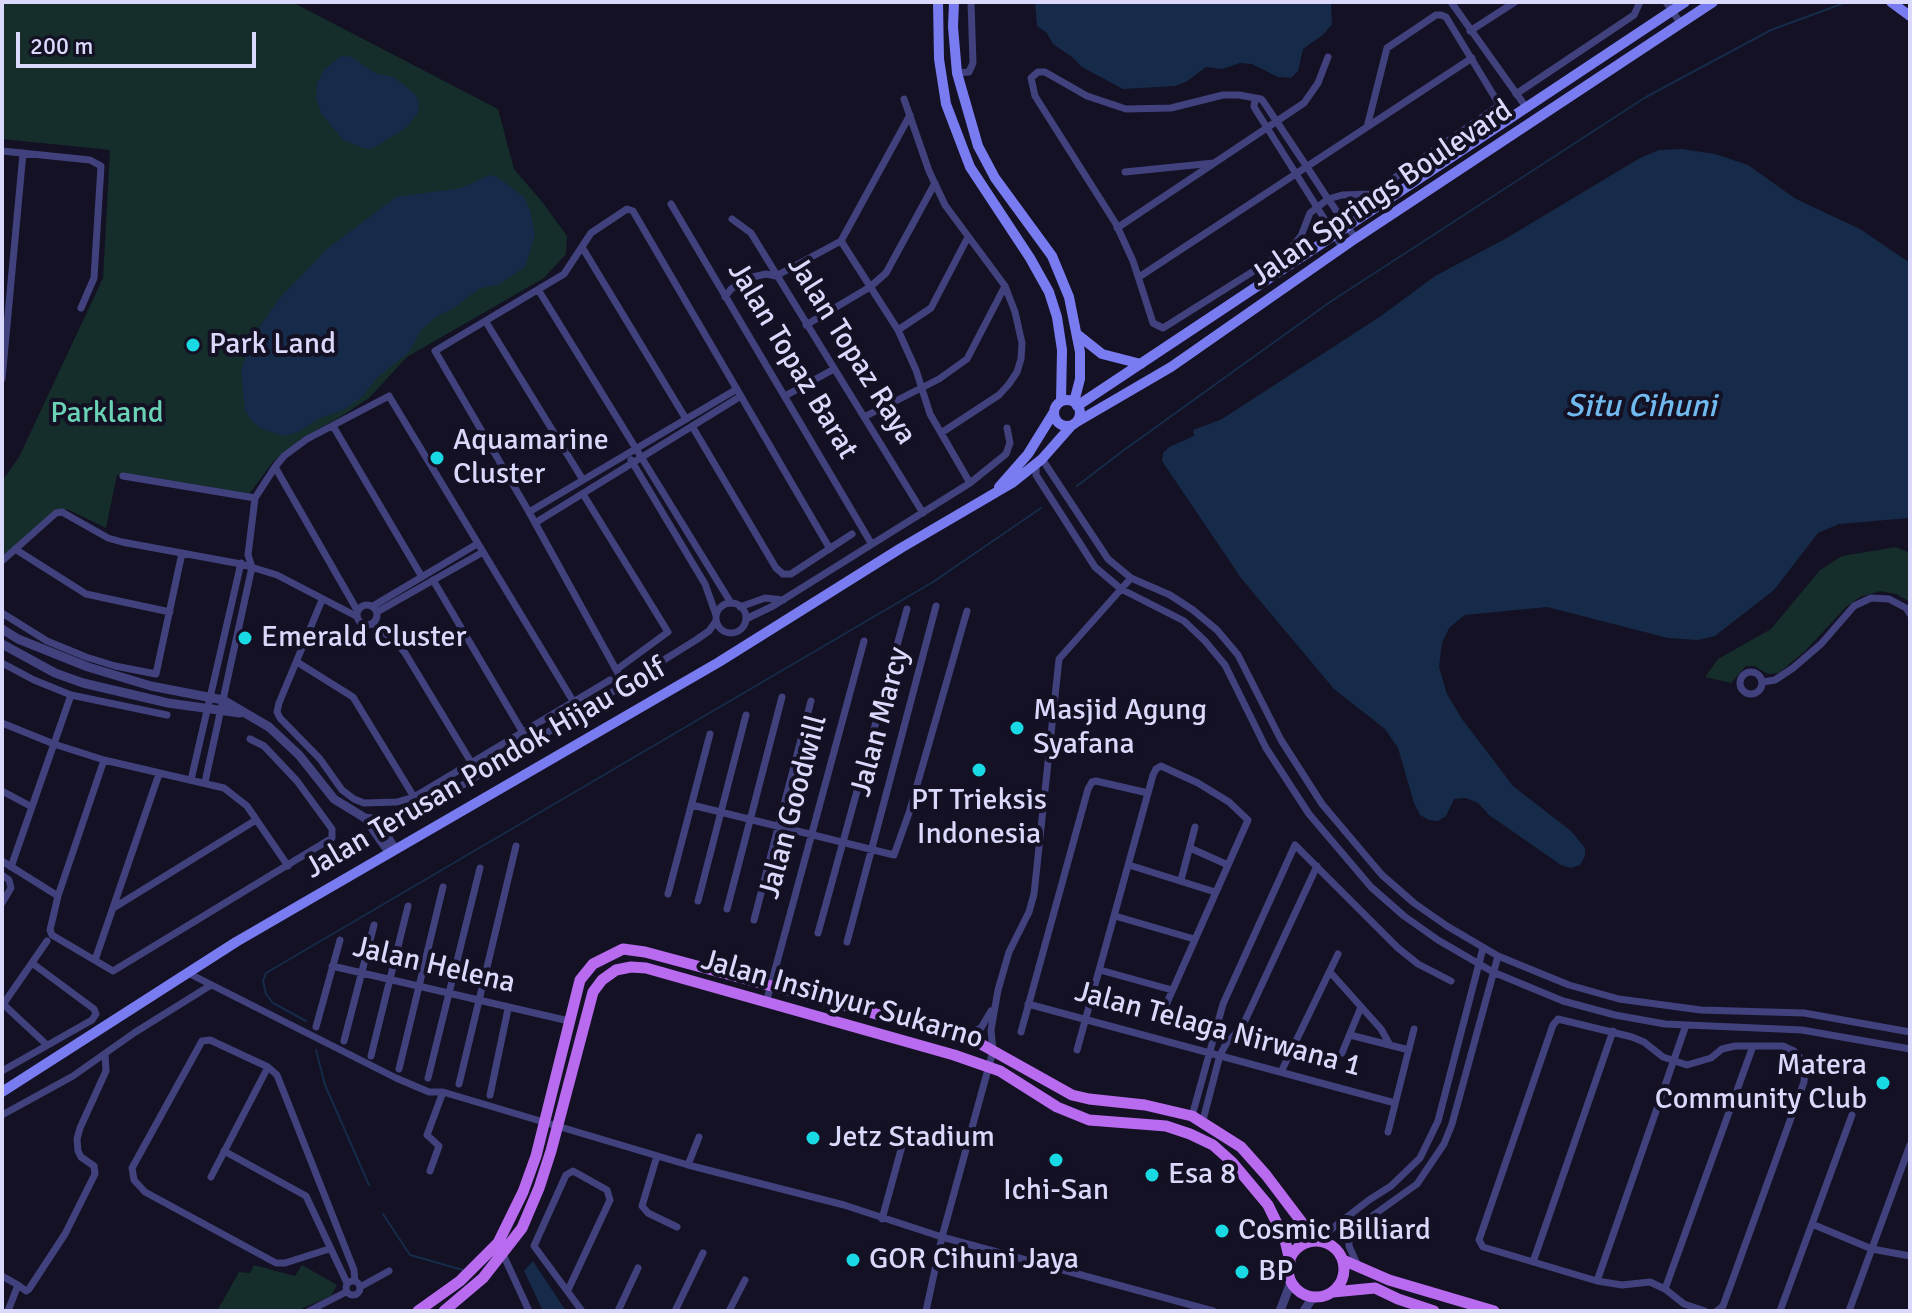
<!DOCTYPE html>
<html>
<head>
<meta charset="utf-8">
<style>
  body { margin:0 }
  #map { position:relative; width:1912px; height:1313px; overflow:hidden; background:#131123; font-family:Signika,sans-serif }
  canvas { display:block }
  .frame { position:absolute; inset:0; border:4px solid #dad8fb; pointer-events:none }
  .scale { position:absolute; left:16px; top:32px; width:240px; height:36px; box-sizing:border-box; border:4px solid #dad8fb; border-top:0; padding-left:10px; font-size:24px; line-height:28px; white-space:nowrap; color:#dad8fb; -webkit-text-stroke:6px #131123; paint-order:stroke }
</style>
</head>
<body>
<div id="map">
<canvas width="1912" height="1313"></canvas>
<div class="frame"></div>
<div class="scale">200 m</div>
</div>
<script>
const ctx = document.querySelector('canvas').getContext('2d');
ctx.lineJoin = 'round';
function fillPath(path, color) { ctx.fillStyle = color; ctx.fill(path, 'evenodd'); }
const toPath = rows => new Path2D(rows.map(r => 'M' + r).join(''));
function stroke(path, color, width, dash) { ctx.strokeStyle = color; ctx.lineWidth = width; ctx.lineCap = dash ? 'butt' : 'round'; ctx.setLineDash(dash || []); ctx.stroke(path); }
function drawText(font, color, halo, rows, align = 'center') {
  ctx.font = font + ' Signika,sans-serif'; ctx.lineWidth = 8; ctx.setLineDash([]); ctx.textBaseline = 'middle'; ctx.strokeStyle = halo; ctx.fillStyle = color; for (const [text, x, y, turn = 0] of rows) {
    ctx.save(); ctx.translate(x, y); ctx.rotate((+turn || 0) * Math.PI / 180); ctx.textAlign = isNaN(turn) ? turn : align; if (halo) ctx.strokeText(text, 0, 0); ctx.fillText(text, 0, 0); ctx.restore();
  }
}
fillPath(toPath([
  [2,2,292,2,498,109,514,169,543,203,567,236,566,254,544,278,407,357,369,398,342,416,302,438,273,462,247,497,117,475,106,528,69,510,59,509,2,560,2,481,19,457,103,278,110,150,2,139],
  [1896,547,1910,553,1910,602,1896,594,1880,591,1860,597,1846,607,1806,650,1779,673,1768,674,1754,666,1746,666,1731,683,1705,677,1718,659,1771,629,1820,570,1842,556],
  [254,1265,295,1276,302,1265,337,1285,331,1296,296,1311,217,1311,239,1272,250,1273]
]), '#152d2b');
fillPath(toPath([
  [1035,2,1335,2,1331,4,1332,24,1324,34,1303,49,1298,71,1291,78,1278,77,1252,64,1240,63,1222,69,1206,67,1186,82,1175,86,1123,89,1082,67,1072,57,1053,44,1047,33,1037,26],
  [341,56,351,57,377,74,394,77,415,94,419,103,418,113,407,127,372,149,363,148,343,140,321,113,316,98,317,83,324,70],
  [1682,149,1715,154,1748,165,1796,199,1860,229,1910,263,1910,518,1839,524,1818,533,1774,590,1715,636,1698,640,1668,638,1547,607,1465,615,1449,628,1442,643,1439,667,1447,694,1462,719,1513,786,1571,831,1585,848,1585,856,1580,865,1571,868,1561,865,1489,815,1478,803,1466,798,1454,799,1446,816,1438,821,1429,820,1420,815,1414,803,1398,748,1385,729,1334,689,1241,578,1162,461,1163,453,1169,447,1194,436,1193,430,1222,419,1381,316,1435,276,1505,239,1640,158,1659,150],
  [489,175,497,177,523,196,530,210,535,235,525,267,498,285,480,288,454,308,436,317,421,330,409,352,377,378,361,398,343,410,318,419,298,432,284,436,260,428,251,420,245,410,241,371,253,336,279,299,327,249,396,197,462,188],
  [533,1261,566,1311,543,1311,524,1271]
]), '#162b49');
stroke(toPath([
  [1077,486,1124,450,1330,302,1646,97,1771,30,1847,2],
  [306,1021,273,1003,266,994,263,981,266,973,933,582,1041,508],
  [316,1050,325,1085,369,1185],
  [383,1214,410,1255,463,1270]
]), '#162b49', 2);
stroke(toPath([
  [1451,2,1526,107],
  [1666,2,1681,24],
  [1470,31,1515,2],
  [957,73,969,72,973,63,971,2],
  [1516,94,1634,15,1640,2],
  [904,99,929,171,945,205,1005,286,1015,312,1022,343,1021,359,1017,372,1009,384,999,395,941,433],
  [1255,99,1254,107,1342,247],
  [1367,127,1387,48,1436,15,1441,15,1446,17,1508,119],
  [2,151,90,160,101,166,94,278,81,308],
  [1125,172,1214,163],
  [671,204,871,543],
  [732,219,751,233,923,513],
  [1117,228,1304,103,1318,83,1328,57],
  [1356,238,1346,226,1335,209,1331,203,1328,199,1307,167,1263,101,1261,99,1239,95,1223,95,1171,108,1126,109,1087,96,1045,72,1038,72,1031,78,1035,96,1116,224,1133,261,1153,323,1163,328,1292,247,1301,236,1310,213,1328,199,1342,195,1371,194,1500,105],
  [841,241,898,330,916,370,930,414,970,483],
  [582,247,686,419],
  [1139,277,1472,58],
  [539,291,731,603],
  [725,297,731,289,748,278,766,274,776,276,841,241,910,115],
  [486,322,583,480],
  [806,325,870,287,886,273,935,183],
  [898,330,931,308,968,237],
  [2,379,23,153],
  [785,396,834,369],
  [864,417,939,379,967,359,1005,286],
  [333,426,422,577],
  [692,426,776,568,783,574,791,574,852,534],
  [1042,459,1108,559,1131,578,1170,595,1193,610,1217,630,1238,655,1281,740,1322,804,1382,875,1414,903,1447,926,1498,956,1569,985,1619,999,1701,1010,1804,1013,1910,1032],
  [631,460,705,584,716,615],
  [1036,465,1036,475,1095,567,1121,589,1184,621,1205,641,1225,665,1266,748,1309,814,1371,887,1404,916,1438,940,1493,972,1563,1001,1615,1015,1665,1024,1802,1030,1910,1049],
  [123,476,255,498],
  [583,494,668,632,616,670],
  [529,512,737,389],
  [535,523,741,396],
  [15,549,86,594,170,612],
  [2,561,56,513,62,512,108,538,122,542,241,564,277,575,356,616],
  [433,580,522,731],
  [322,600,279,703,277,712,280,718,320,759,342,790,354,799,364,803,397,802,414,797,610,680],
  '716 618a15 15 0 1 1 30 0a15 15 0 1 1-30 0Z',
  '357 615a10 10 0 1 1 20 0a10 10 0 1 1-20 0Z',
  [373,606,477,544],
  [740,607,765,598,783,600],
  [357,610,275,467,284,456,307,439,389,396,573,701],
  [377,612,483,552],
  [2,613,47,641,86,657,115,666,156,674,182,553],
  [746,619,773,606,970,483,1006,454,1010,443,1007,428],
  [373,624,396,642,405,653,471,762],
  [297,662,353,697,414,797],
  [2,663,34,680,71,695,167,715],
  '1740 683a11 11 0 1 1 22 0a11 11 0 1 1-22 0Z',
  [1763,682,1775,680,1793,668,1821,644,1854,606,1871,598,1889,599,1906,608,1910,614],
  [624,684,529,512,435,351,564,274,591,233,627,209,633,211,830,549],
  [2,723,54,744,104,760,224,788,247,806,288,866],
  [104,760,58,896,50,930,52,935,113,971,332,838,332,829,297,781,264,746,250,739],
  [191,780,241,563],
  [205,782,252,567,248,555,255,498,275,467],
  [2,791,32,807],
  [692,805,894,855,909,813,967,611],
  [377,820,400,819,450,793,696,640,709,631,716,621],
  [1190,848,1228,865],
  [2,861,58,896],
  [1129,865,1215,892],
  [11,867,71,695],
  [2,875,9,880,11,888,2,903],
  [1181,880,1195,827],
  [668,894,710,734],
  [698,901,746,715],
  [115,907,256,820],
  [727,909,782,697],
  [1115,916,1194,939],
  [754,920,811,701],
  [818,933,907,609],
  [847,942,936,606],
  [95,960,159,774],
  [332,966,569,1021],
  [1100,970,1172,990],
  [1330,972,1381,1029,1390,1045],
  [188,973,396,1078,429,1092,443,1092,688,1165,844,1205,942,1237,1213,1311],
  [2,1003,47,1045],
  [766,1003,864,641],
  [1028,1004,1395,1103],
  [2,1006,47,941],
  [316,1027,340,940],
  [1021,1032,1088,789,1092,782,1096,781,1148,793],
  [1350,1035,1409,1050],
  [964,1036,981,1028,991,1011],
  [344,1041,374,925],
  [1077,1050,1153,775,1156,769,1161,766,1198,783,1229,802,1248,820,1166,1005],
  [1342,1053,1361,1007],
  [371,1056,408,906],
  [399,1069,443,887],
  [2,1071,92,1020,96,1014,94,1009,32,963],
  [1281,1072,1338,954],
  [428,1078,480,868],
  [459,1084,516,846],
  [490,1095,508,1009],
  [2,1115,73,1076,134,1033,211,985],
  [1192,1116,1223,1004,1295,845,1398,948,1418,964,1451,981],
  [1203,1120,1220,1055,1226,1044,1243,1025,1317,866],
  [1388,1132,1414,1029],
  [224,1151,306,1196,347,1283],
  [657,1156,642,1206,648,1213,677,1227],
  [688,1165,699,1137],
  [430,1171,439,1146,427,1135,443,1092],
  [211,1177,268,1067],
  [882,1219,902,1146],
  [1812,1224,1872,1249,1910,1256],
  [1316,1241,1369,1200,1391,1186,1420,1158,1438,1121,1483,948],
  [329,1249,285,1263,276,1263,145,1192,134,1180,132,1168,202,1041,210,1040,268,1067,277,1075,354,1270,355,1281],
  [502,1252,529,1311],
  [1533,1262,1613,1031],
  [1358,1266,1349,1246,1349,1238,1361,1224,1417,1184,1444,1144,1452,1124,1498,956],
  [2,1276,18,1285,8,1311],
  '346 1288a7 7 0 1 1 14 0a7 7 0 1 1-14 0Z',
  [1597,1281,1686,1025],
  [18,1285,26,1291,29,1289,65,1234,95,1174,94,1166,81,1157,78,1151,77,1139,80,1128,106,1071,105,1054],
  [360,1287,389,1271],
  [1665,1289,1753,1046],
  [568,1290,610,1200,607,1190,573,1171,566,1175,534,1246,582,1311],
  [309,1311,346,1292],
  [618,1311,638,1268],
  [675,1311,703,1253],
  [729,1311,745,1280],
  [926,1311,942,1237,993,1051,991,1030,998,990,1009,952,1029,912,1034,894,1059,659,1131,578],
  [1705,1311,1684,1304,1665,1289,1650,1282,1622,1285,1597,1281,1483,1247,1479,1240,1553,1025,1558,1019,1632,1037,1644,1042,1663,1057,1687,1065,1711,1058,1722,1049,1735,1046,1783,1046,1794,1051,1801,1059,1805,1070,1804,1082,1723,1306,1717,1311],
  [1780,1311,1852,1115],
  [1849,1311,1910,1145]
]), '#41417d', 7);
stroke(toPath([
  [2,629,18,639,88,667,151,686,223,700,269,727,299,755,334,799,365,818,377,820,395,849],
  [2,644,55,673,83,683,168,703,240,713],
  [365,818,389,852],
  [1280,1311,1291,1282],
  [1304,1311,1313,1297]
]), '#41417d', 9);
stroke(toPath([
  [938,2,939,59,946,104,970,167,1030,258,1049,292,1057,317,1062,350,1061,401],
  [954,2,953,27,957,73,978,146,995,178,1052,256,1069,297,1080,352,1080,379,1074,402],
  [1891,2,1910,16],
  [1078,335,1102,354,1141,364],
  '1054 413a13 13 0 1 1 26 0a13 13 0 1 1-26 0Z',
  [1077,406,1685,2],
  [1075,423,1171,367,1356,238,1713,2],
  [999,487,1028,454,1054,412],
  [2,1092,236,942,719,662,901,548,1012,483,1042,459,1072,425]
]), '#797bf0', 10);
stroke(toPath([
  '1288 1269a28 28 0 1 1 56 0a28 28 0 1 1-56 0Z',
  [1343,1260,1389,1280,1494,1311],
  [1333,1292,1375,1288,1398,1299,1434,1311],
  [418,1311,460,1281,498,1243,523,1192,536,1156,580,980,593,964,623,949,645,952,962,1037,979,1043,1072,1095,1089,1099,1145,1105,1192,1116,1241,1147,1266,1175,1316,1241],
  [444,1311,483,1278,522,1228,539,1188,551,1151,593,992,602,980,616,970,631,967,646,968,954,1055,1000,1071,1057,1107,1089,1120,1166,1126,1190,1134,1213,1145,1232,1162,1268,1205,1285,1240,1290,1261]
]), '#b86bef', 11);
for (const [x, y, r, color] of [
  [193,345,8,"#19d9e5"],
  [437,458,8,"#19d9e5"],
  [245,638,8,"#19d9e5"],
  [1017,728,8,"#19d9e5"],
  [979,770,8,"#19d9e5"],
  [1883,1083,8,"#19d9e5"],
  [813,1138,8,"#19d9e5"],
  [1056,1160,8,"#19d9e5"],
  [1152,1175,8,"#19d9e5"],
  [1222,1231,8,"#19d9e5"],
  [853,1260,8,"#19d9e5"],
  [1242,1272,8,"#19d9e5"]
]) { const dot = new Path2D(); dot.arc(x, y, r, 0, 2 * Math.PI); ctx.fillStyle = color; ctx.fill(dot); stroke(dot, '#131123', 3); }
drawText('30px', '#dad8fb', '#131123', [
  ["Jalan Springs Boulevard",1382,194,-34],
  ["Jalan Topaz Raya",851,351,58],
  ["Jalan Topaz Barat",792,361,59],
  ["Jalan Marcy",881,722,-75],
  ["Jalan Terusan Pondok Hijau Golf",486,769,-30],
  ["Jalan Goodwill",794,807,-75],
  ["Jalan Helena",434,966,13],
  ["Jalan Insinyur Sukarno",842,1000,16],
  ["Jalan Telaga Nirwana 1",1218,1030,15]
]);
drawText('30px', '#dad8fb', '#131123', [
  ["Park Land",209,345],
  ["Aquamarine",453,441],
  ["Cluster",453,475],
  ["Emerald Cluster",261,638],
  ["Masjid Agung",1033,711],
  ["Syafana",1033,745],
  ["PT Trieksis",979,801,"center"],
  ["Indonesia",979,835,"center"],
  ["Matera",1867,1066,"right"],
  ["Community Club",1867,1100,"right"],
  ["Jetz Stadium",829,1138],
  ["Esa 8",1168,1175],
  ["Ichi-San",1056,1191,"center"],
  ["Cosmic Billiard",1238,1231],
  ["GOR Cihuni Jaya",869,1260],
  ["BP",1258,1272]
], 'left');
drawText('30px', '#6bd3b5', '#131123', [
  ["Parkland",107,414]
]);
drawText('italic 32px', '#71baef', '#131123', [
  ["Situ Cihuni",1641,408]
]);
</script>
</body>
</html>
